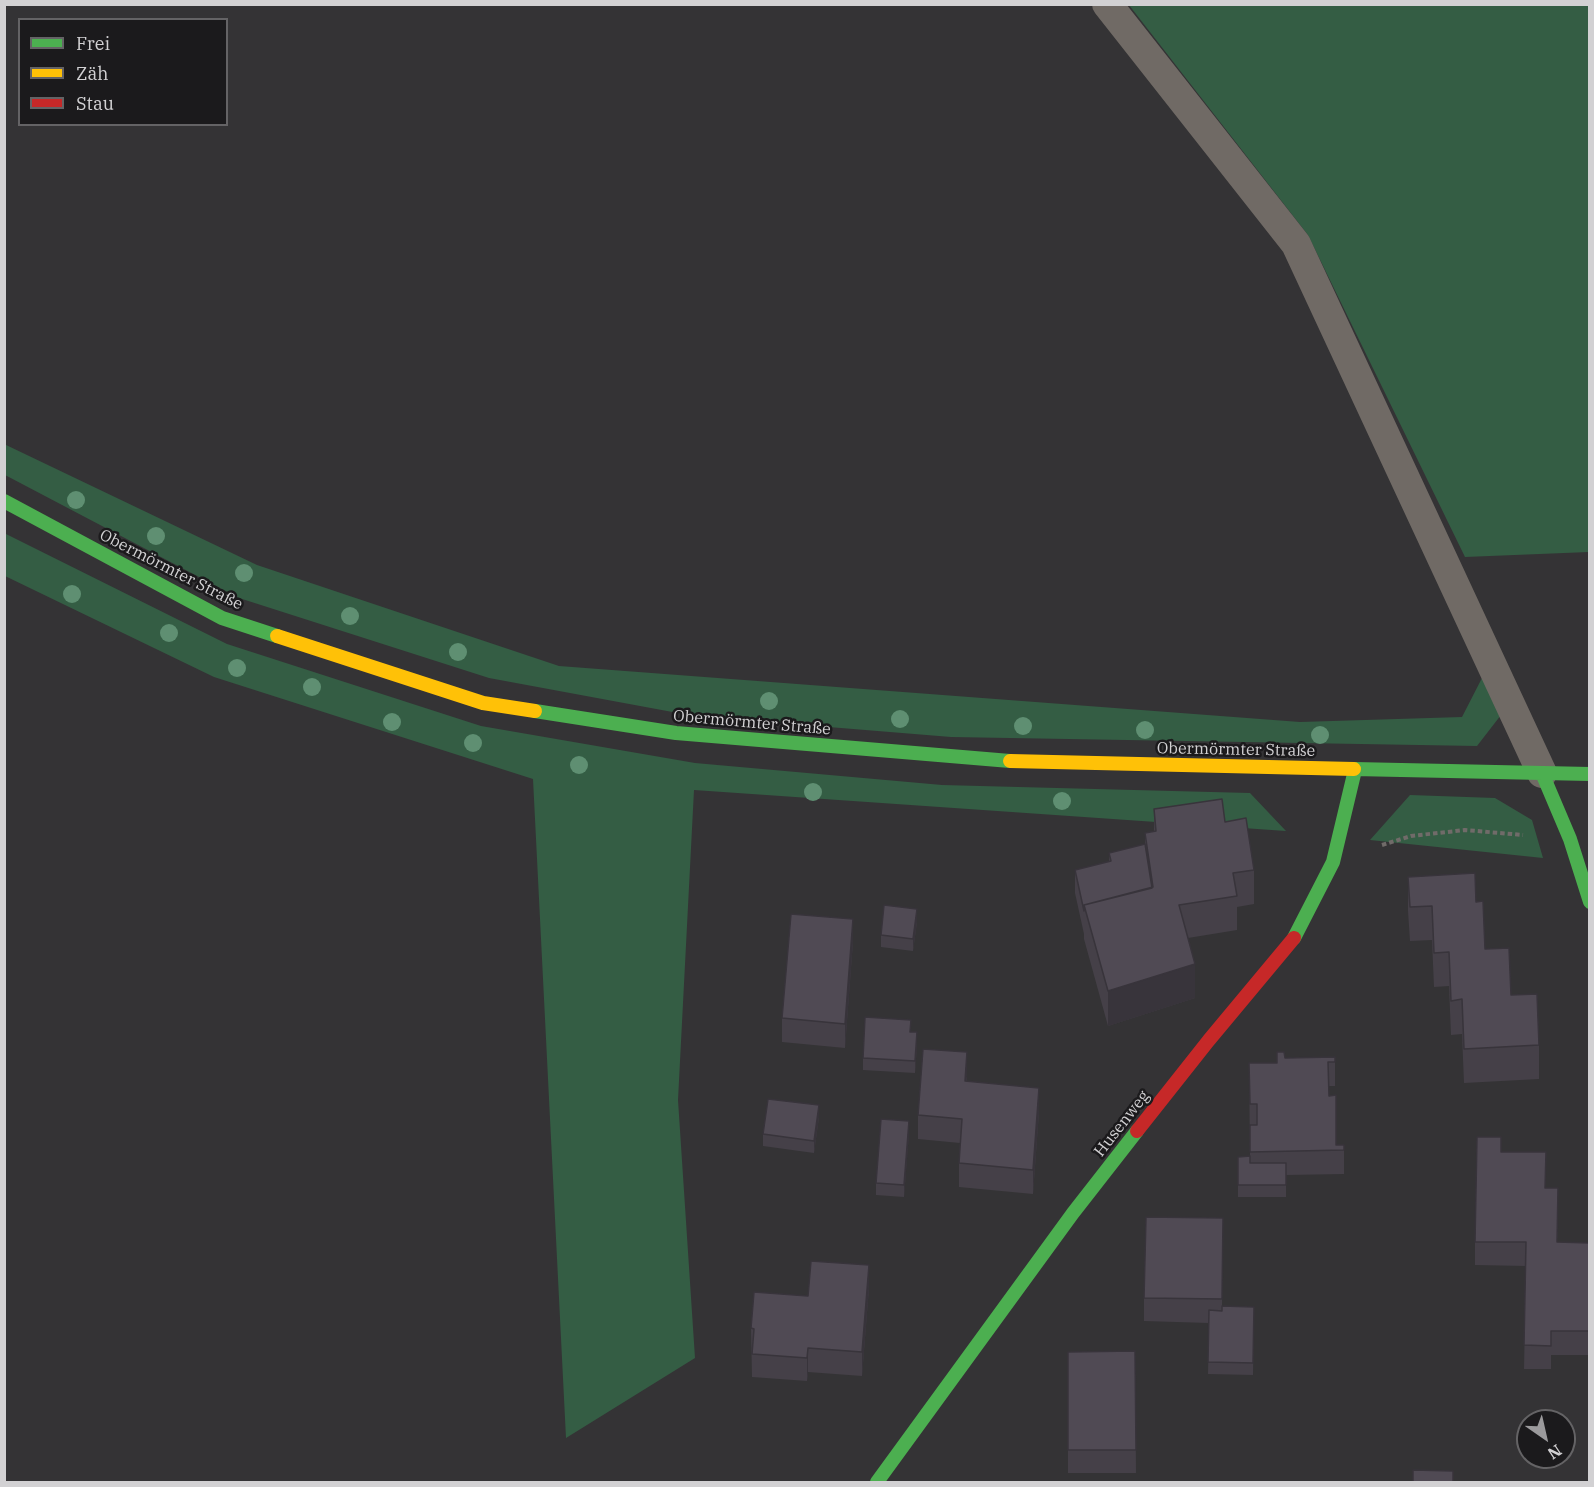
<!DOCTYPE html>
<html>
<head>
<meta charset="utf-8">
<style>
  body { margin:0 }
  #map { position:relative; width:1594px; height:1487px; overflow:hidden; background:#343335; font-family:"IBM Plex Serif",serif }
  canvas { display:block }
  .frame { position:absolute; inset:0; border:6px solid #d2d1d3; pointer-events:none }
  .legend { position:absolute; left:18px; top:18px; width:210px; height:108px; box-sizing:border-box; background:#1b1a1c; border:2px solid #646365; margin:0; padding:8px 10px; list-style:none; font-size:18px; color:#d2d1d3 }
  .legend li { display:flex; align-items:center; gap:12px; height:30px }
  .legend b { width:30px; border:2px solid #646365 }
  .north { position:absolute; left:1516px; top:1409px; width:60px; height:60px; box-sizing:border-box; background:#1b1a1c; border:2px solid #646365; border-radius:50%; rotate:146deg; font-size:16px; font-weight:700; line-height:24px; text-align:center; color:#d2d1d3 }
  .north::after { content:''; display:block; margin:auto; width:21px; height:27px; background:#9b9a9c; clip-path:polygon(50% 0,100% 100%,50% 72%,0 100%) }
</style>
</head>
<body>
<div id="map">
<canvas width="1594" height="1487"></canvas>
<div class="frame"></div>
<ul class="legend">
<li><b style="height:8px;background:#4caf50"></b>Frei</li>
<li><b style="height:8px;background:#ffc107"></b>Zäh</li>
<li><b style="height:8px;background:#c62828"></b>Stau</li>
</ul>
<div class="north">N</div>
</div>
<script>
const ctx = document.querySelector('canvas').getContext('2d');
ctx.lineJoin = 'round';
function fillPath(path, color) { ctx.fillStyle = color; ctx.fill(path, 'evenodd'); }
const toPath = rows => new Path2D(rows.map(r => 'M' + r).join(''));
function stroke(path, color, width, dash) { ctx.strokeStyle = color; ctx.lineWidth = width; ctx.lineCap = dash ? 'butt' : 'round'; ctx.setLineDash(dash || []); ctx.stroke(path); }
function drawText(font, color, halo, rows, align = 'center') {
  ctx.font = font + ' "IBM Plex Serif",serif'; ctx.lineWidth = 5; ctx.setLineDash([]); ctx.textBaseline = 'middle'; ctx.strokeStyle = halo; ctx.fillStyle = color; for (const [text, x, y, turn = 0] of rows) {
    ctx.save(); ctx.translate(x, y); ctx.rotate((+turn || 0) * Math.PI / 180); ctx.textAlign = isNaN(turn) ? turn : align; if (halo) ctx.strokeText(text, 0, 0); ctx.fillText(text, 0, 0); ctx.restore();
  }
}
fillPath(toPath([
  [1129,5,1589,5,1589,552,1465,557,1308,235],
  [4,444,257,565,559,666,1300,722,1462,717,1482,678,1501,715,1477,746,951,737,694,716,489,678,239,598,5,475],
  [4,533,227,644,481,726,695,763,942,785,1250,793,1286,831,694,790,678,1100,695,1358,566,1438,533,779,214,677,5,576],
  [1410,795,1495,798,1532,820,1543,858,1370,840]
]), '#345d44');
stroke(toPath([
  [1382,845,1411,836,1465,830,1523,835]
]), '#706b69', 4, [4.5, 3]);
stroke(toPath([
  [1107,4,1296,244,1542,773]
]), '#706a65', 30);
stroke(toPath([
  [4,501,222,618,277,636],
  [535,711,676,733,1010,761],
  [1354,769,1590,774],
  [1542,773,1570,839,1590,902],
  [1294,938,1333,862,1355,770],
  [877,1482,1073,1213,1137,1131]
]), '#4caf50', 14);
stroke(toPath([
  [277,636,483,703,535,711],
  [1010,761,1354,769]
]), '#ffc107', 14);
stroke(toPath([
  [1137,1131,1209,1040,1294,938]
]), '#c62828', 14);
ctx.fillStyle = '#5f8f72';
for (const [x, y] of [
  [76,500],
  [156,536],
  [244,573],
  [72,594],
  [350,616],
  [169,633],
  [458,652],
  [237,668],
  [312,687],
  [769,701],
  [900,719],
  [392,722],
  [1023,726],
  [1145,730],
  [1320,735],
  [473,743],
  [579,765],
  [813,792],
  [1062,801]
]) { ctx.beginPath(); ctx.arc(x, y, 9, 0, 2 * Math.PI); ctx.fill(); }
fillPath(toPath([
  [1154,809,1225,822,1254,870,1254,904,1237,907,1237,930,1188,938,1195,998,1108,1026,1084,939,1084,934,1075,893,1075,870,1109,861,1109,853,1145,844,1145,833,1154,831],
  [1408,877,1476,902,1485,949,1539,1045,1539,1079,1464,1083,1462,1034,1451,1035,1449,986,1434,987,1432,940,1410,941,1408,911],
  [917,922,913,951,881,947,881,935],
  [853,942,845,1048,782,1042,782,1018],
  [911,1032,917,1045,915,1073,863,1070,863,1058],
  [1335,1057,1335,1086,1328,1086,1329,1096,1336,1145,1344,1145,1344,1174,1286,1175,1286,1197,1238,1197,1238,1157,1250,1156,1249,1063,1277,1063,1285,1058],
  [967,1076,967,1081,1039,1112,1033,1194,959,1187,959,1163,960,1143,918,1139,918,1115],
  [819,1117,814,1153,763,1146,763,1134],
  [909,1133,904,1197,876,1195,876,1183],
  [1501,1152,1546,1188,1557,1242,1590,1243,1590,1355,1551,1355,1551,1369,1524,1369,1526,1266,1475,1265,1475,1242],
  [1223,1218,1222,1308,1254,1307,1253,1375,1208,1374,1209,1323,1144,1321,1144,1298],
  [869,1288,862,1376,808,1372,807,1381,752,1377,751,1328,808,1296],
  [1135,1351,1136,1473,1068,1473,1068,1352]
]), '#454048');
fillPath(toPath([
  [917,909,917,922,913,951,913,939],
  [853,919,853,942,845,1048,845,1024],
  [1195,964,1195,998,1108,1026,1108,991],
  [917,1032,917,1045,915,1073,915,1061],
  [967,1052,967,1076,965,1105,965,1081],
  [1039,1088,1039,1112,1033,1194,1033,1170],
  [819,1105,819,1117,814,1153,814,1141],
  [909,1121,909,1133,904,1197,904,1185],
  [869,1265,869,1288,862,1376,862,1352],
  [808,1348,808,1372,807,1381,807,1358]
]), '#38343b');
const building = toPath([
  [1222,799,1225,822,1246,818,1254,870,1233,873,1237,896,1179,905,1195,964,1108,991,1084,905,1153,887,1145,833,1156,831,1154,809,1222,799],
  [1145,844,1152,888,1084,905,1084,911,1075,870,1111,861,1109,853,1145,844],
  [1475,873,1476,902,1483,901,1485,949,1509,948,1511,995,1537,994,1539,1045,1464,1049,1462,999,1451,1001,1449,952,1434,953,1432,906,1410,907,1408,877,1475,873],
  [884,905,917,909,913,939,881,935,884,905],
  [791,914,853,919,845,1024,782,1018,791,914],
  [865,1017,911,1020,910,1032,917,1032,915,1061,863,1058,865,1017],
  [923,1049,967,1052,965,1081,1039,1088,1033,1170,959,1163,962,1119,918,1115,923,1049],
  [1277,1052,1284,1052,1285,1058,1335,1057,1335,1062,1328,1062,1329,1096,1336,1095,1336,1145,1344,1145,1344,1150,1250,1152,1250,1125,1257,1125,1257,1104,1250,1104,1249,1063,1277,1063,1277,1052],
  [768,1099,819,1105,814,1141,763,1134,768,1099],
  [881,1119,909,1121,904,1185,876,1183,881,1119],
  [1477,1137,1501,1137,1501,1152,1546,1152,1545,1188,1558,1188,1557,1242,1590,1243,1590,1331,1551,1331,1551,1346,1524,1345,1526,1242,1475,1242,1477,1137],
  [1250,1156,1250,1163,1286,1163,1286,1185,1238,1185,1238,1157,1250,1156],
  [1146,1217,1223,1218,1222,1299,1144,1298,1146,1217],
  [811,1261,869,1265,862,1352,808,1348,807,1358,752,1354,754,1329,751,1328,754,1292,808,1296,811,1261],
  [1222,1306,1254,1307,1253,1363,1208,1362,1209,1310,1222,1311,1222,1306],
  [1135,1351,1136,1450,1068,1450,1068,1352,1135,1351],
  [1413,1470,1453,1471,1453,1482,1413,1482,1413,1470]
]);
fillPath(building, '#504a54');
stroke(building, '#38343b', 1.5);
drawText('16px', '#d2d1d3', '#1b1a1c', [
  ["Obermörmter Straße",171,570,27],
  ["Obermörmter Straße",752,723,5],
  ["Obermörmter Straße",1236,750,1],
  ["Husenweg",1122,1124,-52]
]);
</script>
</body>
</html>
